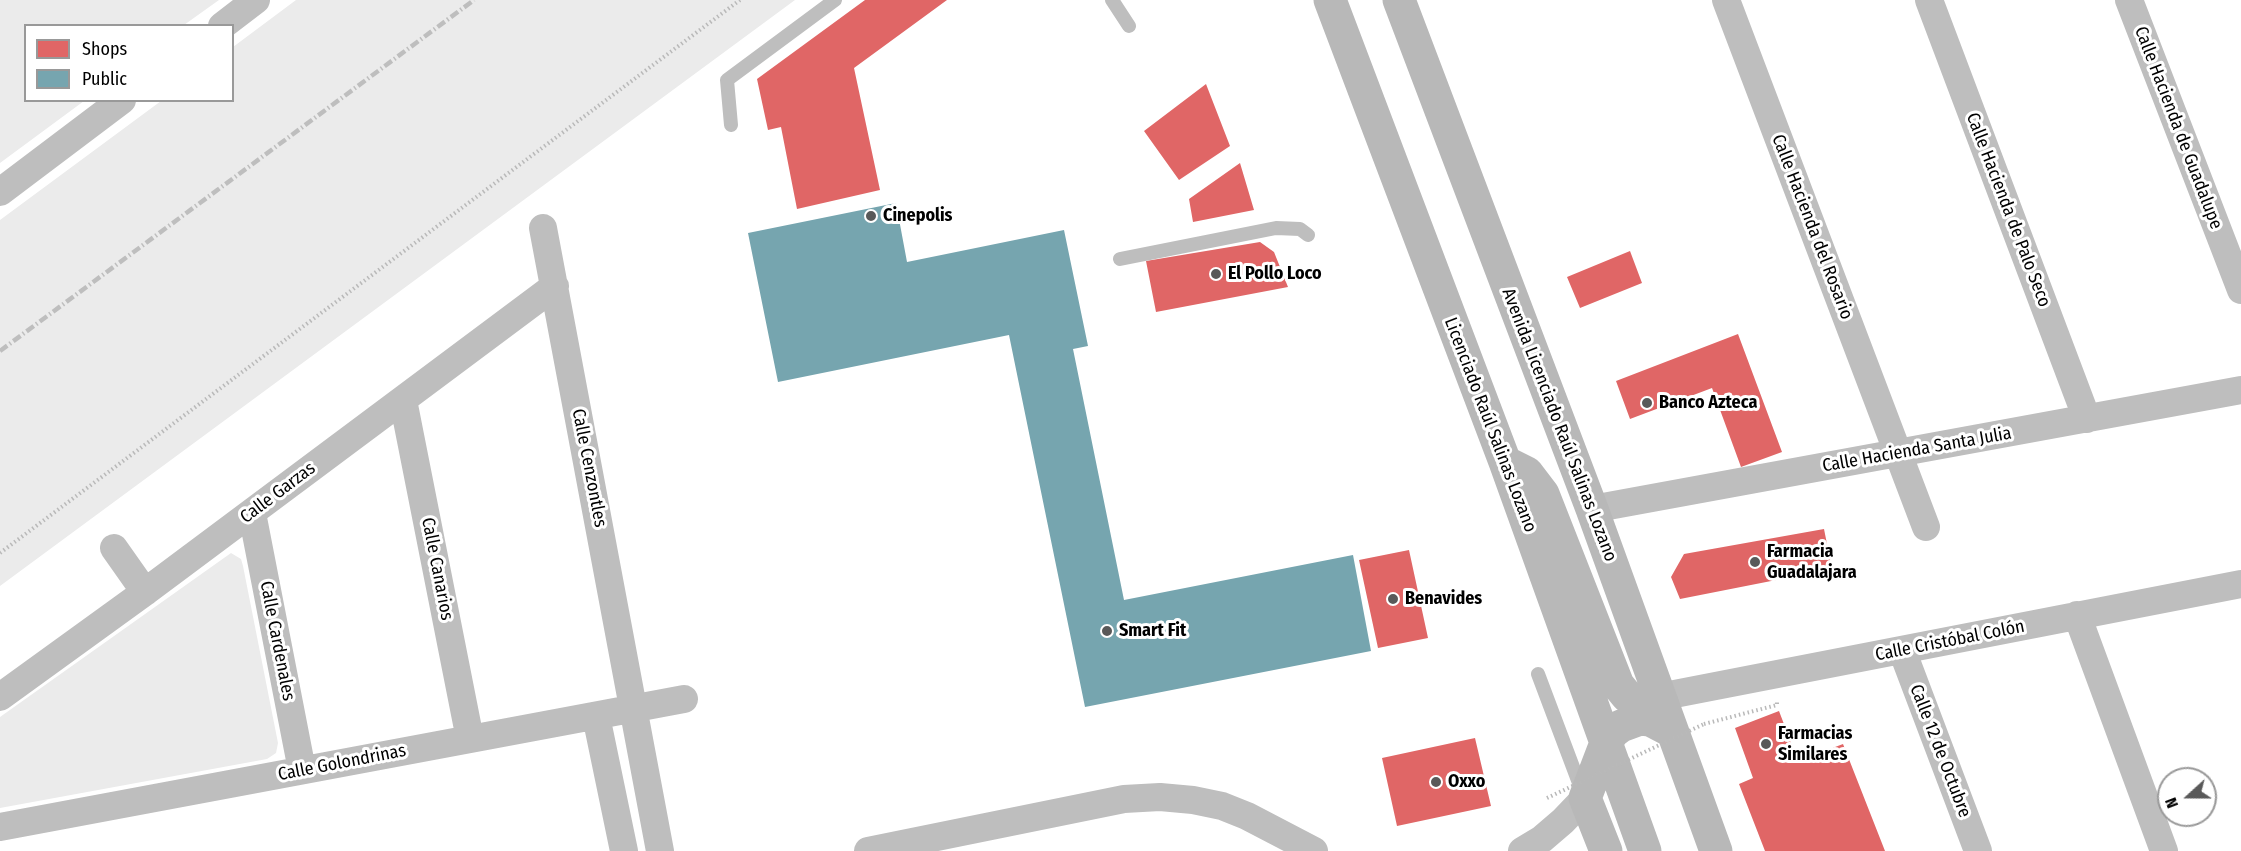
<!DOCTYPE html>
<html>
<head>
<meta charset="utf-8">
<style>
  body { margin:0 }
  #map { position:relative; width:2241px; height:851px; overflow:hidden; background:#fff; font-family:"Fira Sans Condensed",sans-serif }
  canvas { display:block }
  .legend { position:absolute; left:24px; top:24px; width:210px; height:78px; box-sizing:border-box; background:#fff; border:2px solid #999; margin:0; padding:8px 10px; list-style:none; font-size:18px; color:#000 }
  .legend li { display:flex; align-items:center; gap:12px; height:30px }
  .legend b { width:30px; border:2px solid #999 }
  .north { position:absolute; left:2157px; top:767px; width:60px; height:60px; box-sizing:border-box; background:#fff; border:2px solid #999; border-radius:50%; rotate:249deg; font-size:16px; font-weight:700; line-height:24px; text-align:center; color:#000 }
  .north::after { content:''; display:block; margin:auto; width:21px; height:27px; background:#595959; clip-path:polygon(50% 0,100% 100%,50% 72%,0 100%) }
</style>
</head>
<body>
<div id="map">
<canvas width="2241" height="851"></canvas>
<ul class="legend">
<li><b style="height:16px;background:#e06666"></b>Shops</li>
<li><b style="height:16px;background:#76a5af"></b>Public</li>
</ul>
<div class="north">N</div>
</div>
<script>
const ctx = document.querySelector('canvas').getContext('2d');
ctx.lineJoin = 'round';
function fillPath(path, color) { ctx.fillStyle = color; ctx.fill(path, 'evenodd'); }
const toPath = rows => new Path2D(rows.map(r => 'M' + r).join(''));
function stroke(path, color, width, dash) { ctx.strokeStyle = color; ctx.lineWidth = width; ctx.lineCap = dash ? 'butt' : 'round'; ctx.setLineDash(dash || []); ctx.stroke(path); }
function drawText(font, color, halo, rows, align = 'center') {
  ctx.font = font + ' "Fira Sans Condensed",sans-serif'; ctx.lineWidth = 6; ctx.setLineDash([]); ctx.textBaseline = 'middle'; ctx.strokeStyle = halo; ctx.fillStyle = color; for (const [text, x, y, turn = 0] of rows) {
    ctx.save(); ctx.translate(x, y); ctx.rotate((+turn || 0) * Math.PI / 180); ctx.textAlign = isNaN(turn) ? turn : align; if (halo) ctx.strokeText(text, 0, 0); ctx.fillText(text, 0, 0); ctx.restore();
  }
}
fillPath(toPath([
  [0,0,219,0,184,25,26,26,26,100,84,101,0,163],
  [296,0,795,0,0,586,0,220,161,101,232,100,233,47],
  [231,553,241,559,243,566,278,743,276,753,267,759,0,808,0,717]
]), '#ebebeb');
fillPath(toPath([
  [865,0,947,0,854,68,880,190,797,209,781,127,768,130,757,79],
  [1206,84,1230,146,1179,180,1144,131],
  [1240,163,1254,210,1193,222,1189,199],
  [1260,242,1274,252,1288,287,1156,312,1146,261],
  [1630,251,1642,283,1580,308,1567,277],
  [1738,334,1782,452,1741,467,1712,388,1630,419,1616,381],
  [1824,529,1832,569,1680,599,1671,577,1684,554],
  [1409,550,1428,638,1378,648,1359,560],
  [1779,711,1798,761,1843,744,1885,851,1765,851,1739,784,1753,778,1735,728],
  [1475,738,1491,806,1397,826,1382,758]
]), '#e06666');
fillPath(toPath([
  [896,203,907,262,1064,230,1088,346,1073,349,1124,600,1353,555,1371,651,1085,707,1009,335,778,382,748,233]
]), '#76a5af');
stroke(toPath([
  [0,553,740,0],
  [1704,724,1777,705,1777,702]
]), '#b9b9b9', 4, [1.5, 3]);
stroke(toPath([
  [1112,0,1129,26],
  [731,125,727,80,835,0],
  [1120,259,1276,228,1300,229,1308,235],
  [1538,674,1582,791]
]), '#bebebe', 14);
stroke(toPath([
  [1726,0,1926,527],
  [1929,0,2087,419],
  [2129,0,2241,290],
  [222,26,256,0],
  [0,192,122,100],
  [543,228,660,851],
  [403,400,470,739],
  [1592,509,2241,390],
  [252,513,302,770],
  [114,548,145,592],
  [2077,615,2164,851],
  [1902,650,1978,851],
  [0,697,145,592,555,286],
  [1659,697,2241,584],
  [596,716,624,851],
  [0,827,684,699],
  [868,851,1124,799,1160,797,1193,800,1222,806,1247,816,1314,851],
  [1522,851,1542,839,1563,821,1585,798]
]), '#bebebe', 28);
stroke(toPath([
  [1330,0,1505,462,1645,851],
  [1399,0,1592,509,1716,851],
  [1505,462,1527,473,1543,494,1618,685,1627,696,1633,699,1641,700,1659,697],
  [1606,851,1585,798,1606,743,1613,732,1621,726,1640,719,1650,720,1671,731]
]), '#b8b8b8', 33);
stroke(toPath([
  [0,351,474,0]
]), '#bebebe', 4.5, [9, 3, 1.5, 3]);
stroke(toPath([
  [1547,798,1704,724]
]), '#b9b9b9', 4, [1.5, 3]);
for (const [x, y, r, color] of [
  [871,216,6,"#595959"],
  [1216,274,6,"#595959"],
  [1647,403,6,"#595959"],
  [1755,562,6,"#595959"],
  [1393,599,6,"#595959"],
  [1107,631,6,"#595959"],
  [1766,744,6,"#595959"],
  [1436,782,6,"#595959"]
]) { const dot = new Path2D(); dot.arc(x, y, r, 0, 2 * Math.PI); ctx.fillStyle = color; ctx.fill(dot); stroke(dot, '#fff', 2); }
drawText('18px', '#000', '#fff', [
  ["Calle Hacienda de Guadalupe",2178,128,69],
  ["Calle Hacienda de Palo Seco",2008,210,69],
  ["Calle Hacienda del Rosario",1812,227,69],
  ["Licenciado Raúl Salinas Lozano",1490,425,69],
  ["Avenida Licenciado Raúl Salinas Lozano",1559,425,69],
  ["Calle Hacienda Santa Julia",1917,450,-10],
  ["Calle Cenzontles",589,468,79],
  ["Calle Garzas",278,493,-37],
  ["Calle Canarios",437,569,79],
  ["Calle Cardenales",277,641,79],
  ["Calle Cristóbal Colón",1950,641,-11],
  ["Calle 12 de Octubre",1940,751,69],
  ["Calle Golondrinas",342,763,-11]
]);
drawText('bold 18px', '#000', '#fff', [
  ["Cinepolis",883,216],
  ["El Pollo Loco",1228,274],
  ["Banco Azteca",1659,403],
  ["Farmacia",1767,552],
  ["Guadalajara",1767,573],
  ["Benavides",1405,599],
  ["Smart Fit",1119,631],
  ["Farmacias",1778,734],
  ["Similares",1778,755],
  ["Oxxo",1448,782]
], 'left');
</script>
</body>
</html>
